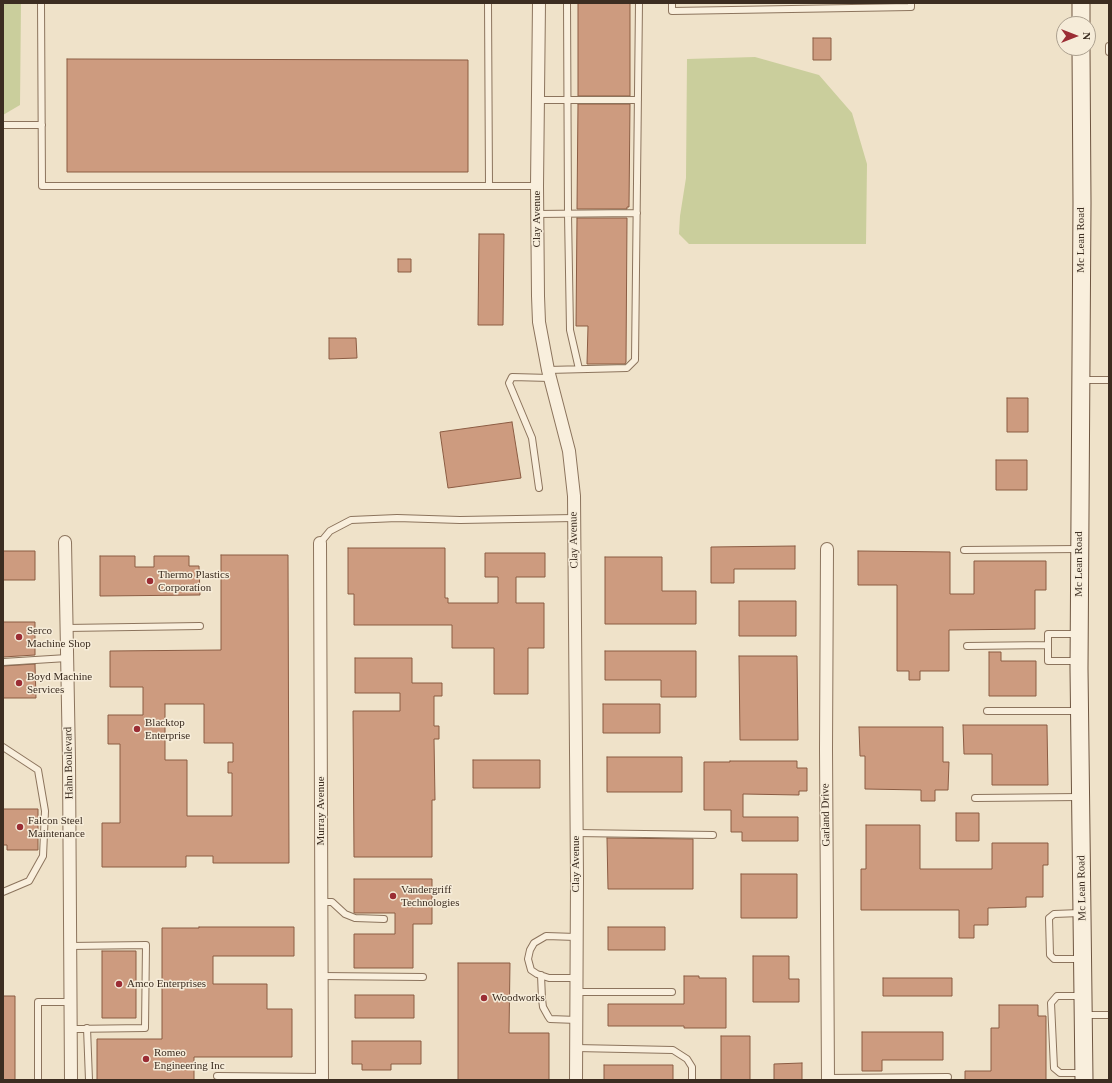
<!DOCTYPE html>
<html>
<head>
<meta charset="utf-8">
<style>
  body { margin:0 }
  #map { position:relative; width:1112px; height:1083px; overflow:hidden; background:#efe2c9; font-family:"Times New Roman",serif }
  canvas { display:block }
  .frame { position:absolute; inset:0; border:4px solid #3c2d21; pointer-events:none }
  .north { position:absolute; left:1056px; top:16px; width:40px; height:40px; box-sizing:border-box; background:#f6ecd9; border:1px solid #aca08f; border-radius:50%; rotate:90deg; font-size:11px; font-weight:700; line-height:16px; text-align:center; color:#3c2d21 }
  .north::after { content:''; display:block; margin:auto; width:14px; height:18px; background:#9b2d34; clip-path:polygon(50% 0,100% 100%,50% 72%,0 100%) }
</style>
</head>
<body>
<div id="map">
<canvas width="1112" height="1083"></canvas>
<div class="frame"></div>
<div class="north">N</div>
</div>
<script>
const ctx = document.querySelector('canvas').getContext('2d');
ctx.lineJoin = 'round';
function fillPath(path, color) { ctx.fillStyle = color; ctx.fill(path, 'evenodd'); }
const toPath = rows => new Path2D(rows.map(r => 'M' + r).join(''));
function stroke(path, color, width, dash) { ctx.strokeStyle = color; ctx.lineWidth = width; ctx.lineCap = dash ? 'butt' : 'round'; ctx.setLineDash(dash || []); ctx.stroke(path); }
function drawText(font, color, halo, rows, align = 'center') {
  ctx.font = font + ' "Times New Roman",serif'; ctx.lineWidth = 3; ctx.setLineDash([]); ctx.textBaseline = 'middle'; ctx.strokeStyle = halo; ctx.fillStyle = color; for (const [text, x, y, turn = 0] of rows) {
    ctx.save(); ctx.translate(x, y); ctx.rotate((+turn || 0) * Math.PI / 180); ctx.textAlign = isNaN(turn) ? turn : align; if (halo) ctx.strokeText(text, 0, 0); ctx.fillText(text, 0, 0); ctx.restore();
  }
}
fillPath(toPath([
  [3,3,21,3,20,105,3,115],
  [755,57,819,75,852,113,867,164,866,244,689,244,679,234,680,216,686,178,687,59]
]), '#cace9c');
const building = toPath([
  [578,3,630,3,630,96,578,96,578,3],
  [813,38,831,38,831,60,813,60,813,38],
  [67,59,468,60,468,172,67,172,67,59],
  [578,104,630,104,629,207,627,207,627,209,577,209,578,104],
  [577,218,627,218,626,362,625,364,587,364,588,326,576,326,577,218],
  [479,234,504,234,503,325,478,325,479,234],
  [398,259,411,259,411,272,398,272,398,259],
  [329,338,356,338,357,358,329,359,329,338],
  [1007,398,1028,398,1028,432,1007,432,1007,398],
  [512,422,521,478,448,488,440,432,512,422],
  [996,460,1027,460,1027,490,996,490,996,460],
  [795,546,795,569,734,569,734,583,711,583,711,547,795,546],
  [348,548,445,548,445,598,448,598,448,603,498,603,498,577,485,577,485,553,545,553,545,577,516,577,516,603,544,603,544,648,528,648,528,694,494,694,494,648,452,648,452,625,354,625,354,594,348,594,348,548],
  [3,551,35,551,35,580,3,580,3,551],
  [858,551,950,552,950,594,974,594,974,561,1046,561,1046,590,1035,590,1035,629,949,630,949,671,920,671,920,680,909,680,909,671,897,671,897,585,858,585,858,551],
  [221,555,288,555,289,863,213,863,213,856,186,856,186,867,102,867,102,823,120,823,120,744,108,744,108,715,143,715,143,687,110,687,110,651,221,650,221,555],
  [165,704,204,704,204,743,233,743,233,762,228,762,228,773,232,773,232,816,187,816,187,760,165,760,165,704],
  [100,556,135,556,135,567,154,567,154,556,189,556,189,566,199,566,200,595,100,596,100,556],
  [605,557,662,557,662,591,696,591,696,624,605,624,605,557],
  [739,601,796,601,796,636,739,636,739,601],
  [3,622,35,622,35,655,3,657,3,622],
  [605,651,696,651,696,697,661,697,661,680,605,680,605,651],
  [989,652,1001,652,1001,661,1036,661,1036,696,989,696,989,652],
  [739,656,797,656,798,740,740,740,739,656],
  [355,658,412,658,412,683,442,683,442,696,434,696,434,726,439,726,439,739,434,739,435,800,432,800,432,857,354,857,353,711,400,711,400,693,355,693,355,658],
  [35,664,36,698,3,698,3,666,35,664],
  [603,704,660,704,660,733,603,733,603,704],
  [963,725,1047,725,1048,785,992,785,992,754,964,754,963,725],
  [859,727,943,727,943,762,949,762,948,790,935,790,935,801,921,801,921,790,865,789,865,756,860,756,859,727],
  [607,757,682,757,682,792,607,792,607,757],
  [473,760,540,760,540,788,473,788,473,760],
  [730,761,797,761,797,768,807,768,807,791,799,791,799,795,743,794,743,817,798,817,798,841,742,841,742,832,731,832,731,810,704,810,704,762,730,762,730,761],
  [3,809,38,809,38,850,7,850,7,845,3,845,3,809],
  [956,813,979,813,979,841,956,841,956,813],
  [866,825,920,825,920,869,992,869,992,843,1048,843,1048,865,1043,865,1043,897,1026,897,1026,907,988,908,988,925,974,925,974,938,959,938,959,910,861,910,861,869,866,869,866,825],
  [607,838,693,839,693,889,608,889,607,838],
  [741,874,797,874,797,918,741,918,741,874],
  [354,879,432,879,432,924,413,924,413,968,354,968,354,934,395,934,395,913,354,913,354,879],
  [199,927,294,927,294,956,213,956,213,984,267,984,267,1009,292,1009,292,1057,194,1057,194,1080,97,1080,97,1039,162,1039,162,928,199,928,199,927],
  [608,927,665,927,665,950,608,950,608,927],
  [102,951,136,951,136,1018,102,1018,102,951],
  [753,956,789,956,789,979,799,979,799,1002,753,1002,753,956],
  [458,963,510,963,509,1033,549,1033,549,1080,458,1080,458,963],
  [684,976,699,976,699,978,726,978,726,1028,684,1028,684,1026,608,1026,608,1004,684,1004,684,976],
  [883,978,952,978,952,996,883,996,883,978],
  [355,995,414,995,414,1018,355,1018,355,995],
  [3,996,15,996,15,1080,3,1080,3,996],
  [999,1005,1038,1005,1038,1016,1046,1016,1046,1080,965,1080,965,1071,991,1071,991,1028,999,1028,999,1005],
  [862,1032,943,1032,943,1060,882,1060,882,1071,862,1071,862,1032],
  [721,1036,750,1036,750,1080,721,1080,721,1036],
  [352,1041,421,1041,421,1064,391,1064,391,1070,362,1070,362,1064,352,1064,352,1041],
  [802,1063,802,1080,774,1080,774,1064,802,1063],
  [604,1065,673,1065,673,1080,604,1080,604,1065]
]);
fillPath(building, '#cd9b7f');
stroke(building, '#8b5c43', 1);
const lane = toPath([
  [41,3,42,186,537,186],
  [488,3,489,186],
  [567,3,568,214,570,330,579,369],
  [672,3,672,11,911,7,911,3],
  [1109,46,1109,52],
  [538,100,638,100],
  [3,125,42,125],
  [537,214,637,213],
  [548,370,627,368,635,360,639,3],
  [1083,380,1109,380],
  [539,488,532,438,509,383,512,377,550,378],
  [320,543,330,531,351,520,397,518,460,520,574,518],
  [964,550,1078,549],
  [66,628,200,626],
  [1077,634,1048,634,1048,661,1078,661],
  [967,646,1048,645],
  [3,662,67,658],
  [987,711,1078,711],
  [3,747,38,770,45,811,43,856,29,881,3,892],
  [975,798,1079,797],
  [576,833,713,835],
  [321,902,332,902,345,914,355,918,384,919],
  [1080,913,1054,914,1049,918,1050,955,1054,959,1081,959],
  [576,937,546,936,534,943,530,950,528,959,531,970,537,974,549,978,577,978],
  [70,946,146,945,145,1028,70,1029],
  [541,975,542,999,543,1007,548,1016,550,1019,577,1020],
  [322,976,423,977],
  [577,992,672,992],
  [1082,996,1057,996,1051,1003,1054,1068,1060,1073,1082,1073],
  [1085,1015,1109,1015],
  [87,1028,89,1080],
  [576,1048,673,1050,687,1059,692,1067,692,1080],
  [217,1076,322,1077],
  [828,1078,948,1077],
  [38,1080,38,1002,70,1002]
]);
const street = toPath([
  [539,3,537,186,538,296,539,322,548,370,569,451,574,496,577,878,576,1080],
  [65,542,69,760,71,1080],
  [320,543,322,1080],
  [827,549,826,749,828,1080]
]);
const secondary = toPath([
  [1081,3,1081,24],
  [1081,48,1082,203,1079,668,1084,1080]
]);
stroke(lane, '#8c745d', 8);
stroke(street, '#8c745d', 14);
stroke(secondary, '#6e5540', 19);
stroke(lane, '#f9efdd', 6);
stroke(street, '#f9efdd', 12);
stroke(secondary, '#f9efdd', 17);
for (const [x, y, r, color] of [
  [150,581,4,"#9b2d34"],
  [19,637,4,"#9b2d34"],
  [19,683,4,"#9b2d34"],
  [137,729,4,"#9b2d34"],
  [20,827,4,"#9b2d34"],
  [393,896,4,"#9b2d34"],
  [119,984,4,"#9b2d34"],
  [484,998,4,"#9b2d34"],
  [146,1059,4,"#9b2d34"]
]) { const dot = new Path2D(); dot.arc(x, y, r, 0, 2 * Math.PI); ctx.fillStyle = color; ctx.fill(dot); stroke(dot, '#f6ecd9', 1.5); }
drawText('11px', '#3c2d21', '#f6ecd9', [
  ["Clay Avenue",537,219,-90],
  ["Mc Lean Road",1081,240,-90],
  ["Clay Avenue",574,540,-91],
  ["Mc Lean Road",1079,564,-90],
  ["Hahn Boulevard",69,763,-91],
  ["Murray Avenue",321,811,-90],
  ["Garland Drive",826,815,-91],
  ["Clay Avenue",576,864,-90],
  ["Mc Lean Road",1082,888,-91]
]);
drawText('11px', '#3c2d21', '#f6ecd9', [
  ["Thermo Plastics",158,575],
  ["Corporation",158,588],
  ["Serco",27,631],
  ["Machine Shop",27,644],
  ["Boyd Machine",27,677],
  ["Services",27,690],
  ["Blacktop",145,723],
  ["Enterprise",145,736],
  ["Falcon Steel",28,821],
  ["Maintenance",28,834],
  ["Vandergriff",401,890],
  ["Technologies",401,903],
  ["Amco Enterprises",127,984],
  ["Woodworks",492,998],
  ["Romeo",154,1053],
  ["Engineering Inc",154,1066]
], 'left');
</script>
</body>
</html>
